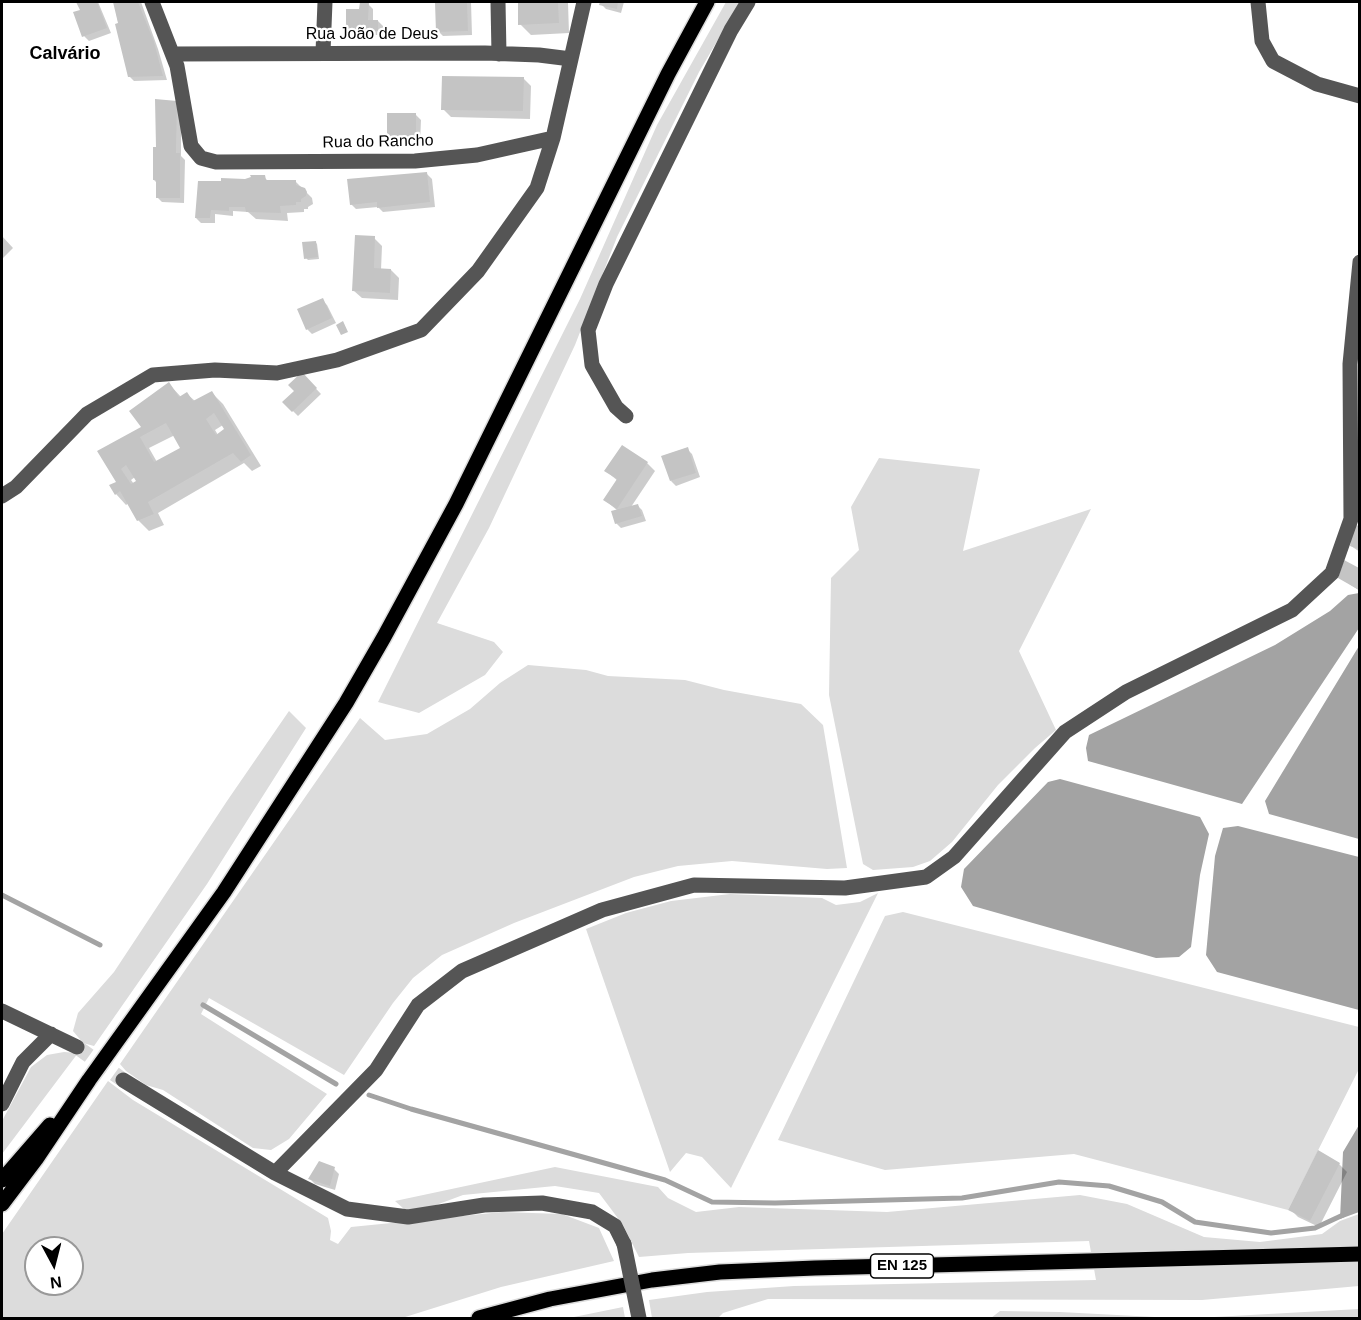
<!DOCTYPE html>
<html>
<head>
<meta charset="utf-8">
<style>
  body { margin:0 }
  #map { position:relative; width:1361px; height:1320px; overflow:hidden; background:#fff; font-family:Arial,sans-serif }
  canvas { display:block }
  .frame { position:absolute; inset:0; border:3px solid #000; pointer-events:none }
  .north { position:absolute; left:24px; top:1236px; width:60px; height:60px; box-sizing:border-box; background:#fff; border:2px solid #999; border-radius:50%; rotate:173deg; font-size:16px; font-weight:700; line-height:24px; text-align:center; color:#000 }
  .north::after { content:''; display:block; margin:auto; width:21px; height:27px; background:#000; clip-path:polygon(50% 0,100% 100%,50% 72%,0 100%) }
</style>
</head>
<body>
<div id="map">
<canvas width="1361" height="1320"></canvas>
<div class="frame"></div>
<div class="north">N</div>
</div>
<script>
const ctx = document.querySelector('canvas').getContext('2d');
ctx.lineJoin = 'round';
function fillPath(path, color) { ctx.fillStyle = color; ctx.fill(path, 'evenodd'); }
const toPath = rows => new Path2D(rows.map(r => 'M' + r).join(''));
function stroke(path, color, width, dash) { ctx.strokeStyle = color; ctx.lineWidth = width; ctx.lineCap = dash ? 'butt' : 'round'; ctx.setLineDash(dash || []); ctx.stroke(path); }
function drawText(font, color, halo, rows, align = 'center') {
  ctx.font = font + ' Arial,sans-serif'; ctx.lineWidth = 4.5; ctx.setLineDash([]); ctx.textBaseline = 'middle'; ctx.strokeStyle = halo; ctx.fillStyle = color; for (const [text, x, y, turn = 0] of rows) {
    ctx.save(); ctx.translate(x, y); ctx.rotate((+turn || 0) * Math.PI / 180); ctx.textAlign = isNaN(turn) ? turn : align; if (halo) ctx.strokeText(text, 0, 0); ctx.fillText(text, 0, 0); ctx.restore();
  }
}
fillPath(toPath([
  [726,2,740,2,699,72,617,237,575,345,489,528,437,623,494,642,503,652,485,675,419,713,378,702,580,299,657,125],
  [879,458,980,469,963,551,1091,509,1019,651,1056,730,1035,748,998,785,952,842,930,861,913,867,873,870,863,864,829,695,831,578,859,550,851,507],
  [528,665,586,670,608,676,685,680,724,690,801,704,823,725,847,868,827,869,732,861,678,866,634,877,514,923,442,955,413,978,393,1003,344,1075,209,998,201,1014,327,1094,289,1139,271,1150,253,1148,163,1090,146,1085,126,1071,120,1064,360,718,385,740,427,734,470,709,500,683],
  [289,711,306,728,207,884,94,1046,83,1043,73,1031,78,1013,114,972,227,801],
  [878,893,731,1188,702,1157,686,1153,670,1172,586,929,626,913,671,901,730,894,822,898,836,905,860,902],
  [903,912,1359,1027,1359,1069,1288,1210,1074,1154,885,1170,778,1140,885,916],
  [64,1052,78,1053,2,1154,2,1121,31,1067,47,1055],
  [108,1081,133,1100,328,1218,331,1231,330,1240,338,1244,351,1227,502,1212,562,1214,599,1228,614,1261,501,1287,402,1318,2,1318,2,1234],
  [36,1248,72,1248,72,1284,36,1284],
  [555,1167,658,1187,668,1198,696,1212,739,1207,887,1212,1080,1195,1127,1204,1204,1237,1260,1242,1322,1234,1340,1221,1359,1214,1359,1286,1202,1300,768,1299,723,1313,718,1318,652,1318,649,1300,707,1292,794,1286,1096,1280,1089,1241,688,1253,639,1257,623,1225,599,1193,555,1186,463,1195,420,1211,404,1209,395,1201],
  [623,1307,625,1318,569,1318],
  [1359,1309,1359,1318,1196,1318,1341,1310],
  [1000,1311,1060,1312,1174,1318,991,1318]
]), '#dcdcdc');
fillPath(toPath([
  [1359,593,1359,628,1242,804,1088,761,1086,748,1089,735,1275,645,1330,611,1348,595],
  [1359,646,1359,839,1269,814,1265,801],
  [1060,779,1200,817,1209,834,1200,875,1191,947,1179,957,1156,958,973,906,961,887,964,869,1048,782],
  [1238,826,1359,857,1359,1010,1217,972,1206,955,1215,856,1223,828],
  [1359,1125,1359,1212,1340,1219,1343,1152]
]), '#a3a3a3');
fillPath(toPath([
  [78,2,98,2,111,33,89,41,84,36,82,11],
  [114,2,141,2,158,49,167,80,134,81,129,76],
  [437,2,471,2,472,35,443,36,438,31],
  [519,2,578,2,568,3,569,33,531,35,520,24],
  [601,2,624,2,621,13,606,9,601,4],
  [368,4,373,9,373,21,378,21,383,26,383,35,352,35,347,30],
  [523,78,531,86,530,119,451,117,443,109],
  [156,101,181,107,181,156,185,160,184,203,162,202,157,197,157,183,154,180,157,149],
  [416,115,421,120,420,144,394,144,389,139],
  [427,174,432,179,435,207,383,212,378,207,356,209,351,204],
  [264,177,269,182,295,181,312,198,313,204,308,207,308,209,304,209,304,212,287,213,288,221,256,219,248,212,233,211,233,216,215,214,215,223,201,223,196,218,245,180],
  [2,236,13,248,2,259],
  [374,238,382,246,381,270,391,270,399,278,398,300,362,298,354,291],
  [315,242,317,244,319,259,308,260,306,258],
  [322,300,327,305,336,323,312,334,307,329],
  [302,374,321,394,298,416,284,402,296,391],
  [169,384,181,397,187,394,195,401,212,393,223,404,261,466,252,471,244,463,158,513,164,525,149,531,138,520,129,503,126,505,116,494,118,482,99,451,143,428],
  [223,425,226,430,218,435,215,430],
  [175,435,182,449,157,462,149,448],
  [135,477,138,482,134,484,131,480],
  [622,447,647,463,655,471,631,507,637,505,642,510,646,521,621,528,616,523,618,511,605,500,618,481,606,471],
  [687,449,692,454,700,477,676,486,671,481],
  [1355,526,1360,527,1360,552,1351,546],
  [1345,562,1360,570,1360,591,1340,578],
  [1339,1164,1347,1172,1319,1227,1298,1217,1290,1209],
  [334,1169,339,1174,335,1190,315,1184,310,1179]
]), '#0003');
stroke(toPath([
  [2,895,100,945],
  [203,1005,336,1084],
  [369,1095,411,1109,665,1180,712,1202,775,1203,962,1198,1059,1182,1109,1186,1162,1202,1195,1222,1271,1233,1315,1228,1343,1215]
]), '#a3a3a3', 5);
fillPath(toPath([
  [76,2,97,2,107,28,82,37,73,12,80,10],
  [113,2,138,2,154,42,163,76,128,77,115,24,118,23],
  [360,2,369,2,368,20,378,20,378,31,346,30,346,9,359,9],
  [435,2,467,2,468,31,436,32],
  [518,2,558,2,559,23,518,25],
  [600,2,618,2,617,9,599,5],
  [442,76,524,77,523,111,441,110],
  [155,99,177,101,176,153,180,153,180,198,156,198,156,180,153,180,153,147,156,147],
  [387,113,416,113,416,140,387,139],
  [427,172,430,202,377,208,377,202,350,205,347,179],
  [250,175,265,175,266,180,296,180,296,185,305,188,307,192,306,196,301,199,301,202,296,202,296,205,280,206,281,213,246,212,245,207,229,207,229,211,211,210,210,218,195,218,198,181,221,181,221,178,245,179,251,177],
  [355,235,375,236,374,268,391,269,390,293,352,291],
  [316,241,318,257,304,259,302,242],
  [323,298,332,318,306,330,297,309],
  [343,321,348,332,341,335,336,325],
  [302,372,317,388,292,412,282,402,294,391,288,385],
  [169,382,179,397,187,392,193,401,212,391,251,455,241,462,233,453,148,502,154,514,137,521,120,491,115,495,109,485,116,482,97,451,141,427,129,411],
  [214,413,224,429,216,435,206,419],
  [166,423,180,448,154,462,140,437],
  [126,465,136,481,131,484,121,469],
  [622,445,648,462,617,509,603,500,617,479,604,471],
  [688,447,696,473,670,481,661,456],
  [638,504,642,516,615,524,611,511],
  [1353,524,1359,526,1359,549,1350,546],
  [1344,560,1359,568,1359,590,1338,578],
  [1318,1150,1340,1163,1310,1221,1288,1210],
  [319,1161,335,1167,330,1186,308,1179]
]), '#c4c4c4');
stroke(toPath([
  [77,1047,123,1080]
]), '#d9d9d9', 15, [15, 8]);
const major = toPath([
  [2,1180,50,1125],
  [2,1204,36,1159,89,1080,224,892,346,703,384,637,456,504,668,74,707,2],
  [479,1318,550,1299,652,1280,720,1272,815,1268,1360,1254]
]);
stroke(major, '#dbdbdb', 18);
stroke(toPath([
  [152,2,177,66,191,146,201,158,216,162,415,161,477,155,553,138],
  [498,2,499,54],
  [1258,2,1262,41,1273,61,1317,84,1360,96],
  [323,52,325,2],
  [173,54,485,53,539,55,571,59],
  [626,416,616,407,592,365,588,330,606,284,731,30,748,2],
  [2,496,16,487,87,414,153,375,215,370,277,373,337,360,421,330,478,271,537,188,553,138,584,2],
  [2,1011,77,1047],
  [123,1080,275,1173,347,1209,408,1217,484,1205,542,1203,592,1212,615,1226,624,1244],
  [2,1104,23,1062,51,1034],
  [275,1173,376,1070,418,1005,462,971,602,910,694,885,845,888,926,877,954,857,1065,732,1126,692,1292,610,1332,573,1351,519,1350,364,1360,262]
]), '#555', 15);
stroke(major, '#000', 15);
stroke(toPath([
  [624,1244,639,1318]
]), '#555', 15);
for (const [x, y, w] of [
  [902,1266,63]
]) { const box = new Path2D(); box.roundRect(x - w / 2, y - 12, w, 24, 4.5); ctx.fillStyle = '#fff'; ctx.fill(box); stroke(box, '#000', 1.5); }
drawText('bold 15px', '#000', null, [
  ["EN 125",902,1266]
]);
drawText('16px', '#000', '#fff', [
  ["Rua João de Deus",372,35],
  ["Rua do Rancho",378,142,-1]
]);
drawText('bold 18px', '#000', '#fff', [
  ["Calvário",65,54]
]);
</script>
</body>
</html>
